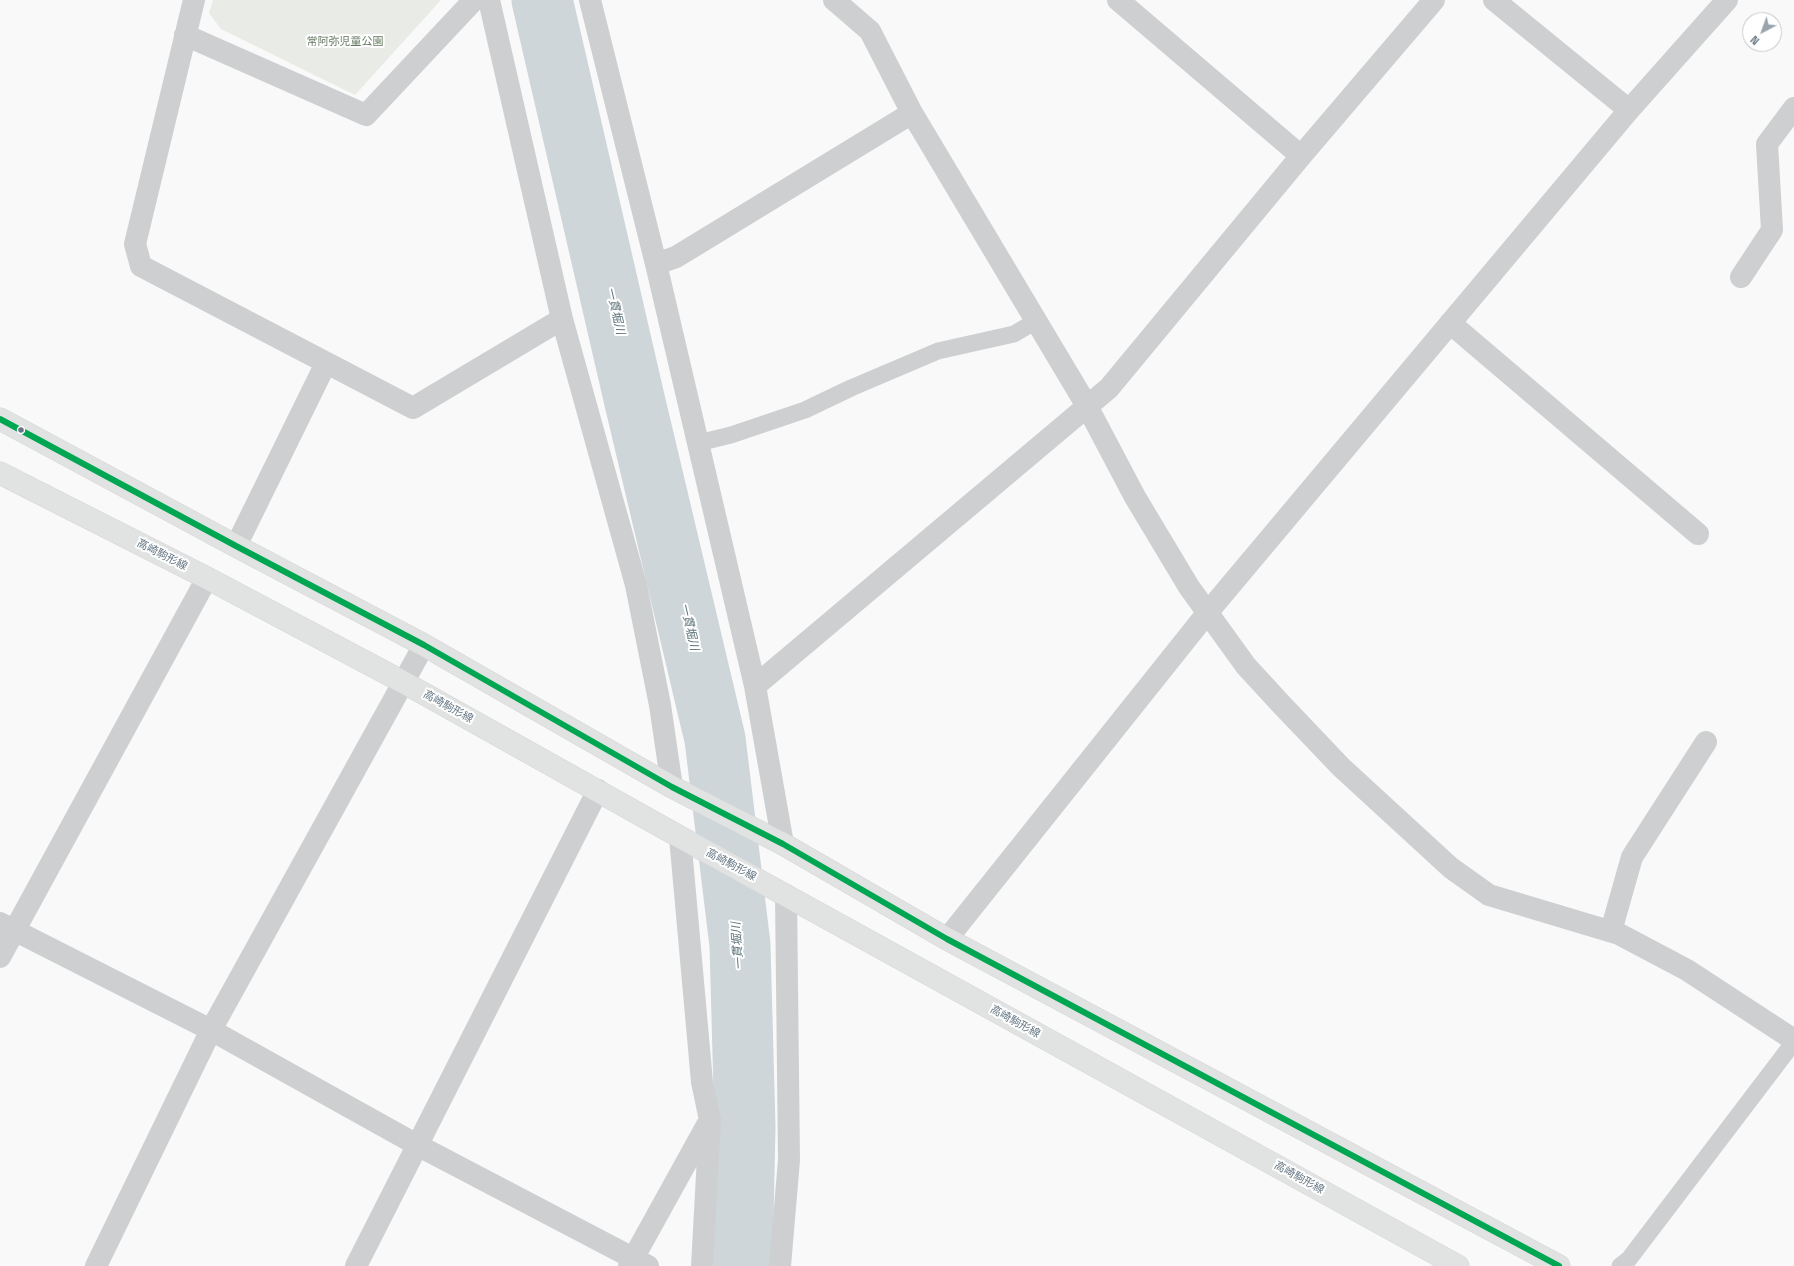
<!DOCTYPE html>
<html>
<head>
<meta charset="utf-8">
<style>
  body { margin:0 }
  #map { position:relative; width:1794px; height:1266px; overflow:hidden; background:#f9f9f9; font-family:"Space Grotesk",sans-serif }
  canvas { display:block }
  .north { position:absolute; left:1742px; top:12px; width:40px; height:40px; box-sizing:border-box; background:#fff; border:1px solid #c1c8cd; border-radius:50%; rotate:221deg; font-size:11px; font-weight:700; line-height:16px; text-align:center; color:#657683 }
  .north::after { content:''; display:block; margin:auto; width:14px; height:18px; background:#99a4ac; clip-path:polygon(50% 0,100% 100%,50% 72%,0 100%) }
</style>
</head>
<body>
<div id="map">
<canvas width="1794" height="1266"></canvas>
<div class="north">N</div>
</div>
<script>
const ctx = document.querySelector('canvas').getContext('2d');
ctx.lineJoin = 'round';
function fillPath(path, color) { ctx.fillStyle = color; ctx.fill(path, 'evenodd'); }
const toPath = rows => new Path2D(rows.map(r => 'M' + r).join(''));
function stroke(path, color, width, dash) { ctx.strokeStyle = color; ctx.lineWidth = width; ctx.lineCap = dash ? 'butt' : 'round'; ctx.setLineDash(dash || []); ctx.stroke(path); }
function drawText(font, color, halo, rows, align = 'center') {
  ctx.font = font + ' "Space Grotesk","Noto Sans JP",sans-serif'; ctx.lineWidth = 4; ctx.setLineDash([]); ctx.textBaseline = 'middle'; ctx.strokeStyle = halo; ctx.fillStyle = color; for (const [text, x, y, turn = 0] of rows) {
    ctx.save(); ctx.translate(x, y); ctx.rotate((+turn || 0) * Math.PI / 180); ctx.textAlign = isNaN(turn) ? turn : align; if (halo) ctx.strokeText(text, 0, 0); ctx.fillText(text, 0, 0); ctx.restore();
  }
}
fillPath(toPath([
  [213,0,441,0,355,95,221,29,209,13]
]), '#e8ebe6');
stroke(toPath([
  [542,0,634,398,715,739,740,945,745,1127,742,1266]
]), '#ced6d9', 61);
const primary = toPath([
  [0,419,236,546,424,645,672,787,783,844,947,939,1559,1266],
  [0,473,207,578,403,682,680,837,1458,1266]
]);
stroke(primary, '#d5d6d7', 23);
stroke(toPath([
  [698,443,731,435,805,410,851,388,938,351,1014,334,1036,321],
  [1620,1266,1629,1259,1794,1042]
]), '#cecfd0', 17);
stroke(toPath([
  [194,0,135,244,141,266,413,408,562,319],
  [489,0,562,319,636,585,660,705,672,787],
  [590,0,656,264,755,686,783,844],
  [834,0,870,31,912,113,1087,406,1135,497,1189,587,1246,666,1281,704,1341,767,1451,868,1489,895,1619,934,1687,970,1794,1040],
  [1118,0,1301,156],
  [1494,0,1629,110],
  [185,35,366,115,474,0],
  [656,264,676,257,912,113],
  [1741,277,1772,230,1767,144,1794,108],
  [1450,323,1698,534],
  [236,546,326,363],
  [755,686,1109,388,1301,156,1434,0],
  [680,837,702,1082,710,1120,702,1266],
  [0,923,211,1030,419,1146,648,1266],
  [1611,931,1632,857,1706,742],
  [947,939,1208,612,1629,110,1727,0],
  [0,957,207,578],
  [96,1266,211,1030,424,645],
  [356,1266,598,790],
  [629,1266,707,1125],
  [780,1266,789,1160,786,895]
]), '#cecfd0', 22);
stroke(primary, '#e1e2e2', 22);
stroke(toPath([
  [0,419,236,546,424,645,672,787,783,844,947,939,1559,1266]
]), '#00a651', 6);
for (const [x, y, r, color] of [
  [21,430,3.5,"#657683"]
]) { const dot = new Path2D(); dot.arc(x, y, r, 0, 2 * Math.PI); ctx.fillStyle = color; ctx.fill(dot); stroke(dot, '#fff', 1.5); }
drawText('11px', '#687a64', '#fff', [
  ["常阿弥児童公園",345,42]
]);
drawText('11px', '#657683', '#fff', [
  ["高崎駒形線",162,555,27],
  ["高崎駒形線",448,707,29],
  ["高崎駒形線",731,865,28],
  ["高崎駒形線",1015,1022,29],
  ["高崎駒形線",1299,1178,29]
]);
drawText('italic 12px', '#60757c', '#fff', [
  ["一貫堀川",615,311,77],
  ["一貫堀川",689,627,77],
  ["一貫堀川",738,946,-94]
]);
</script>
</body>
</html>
